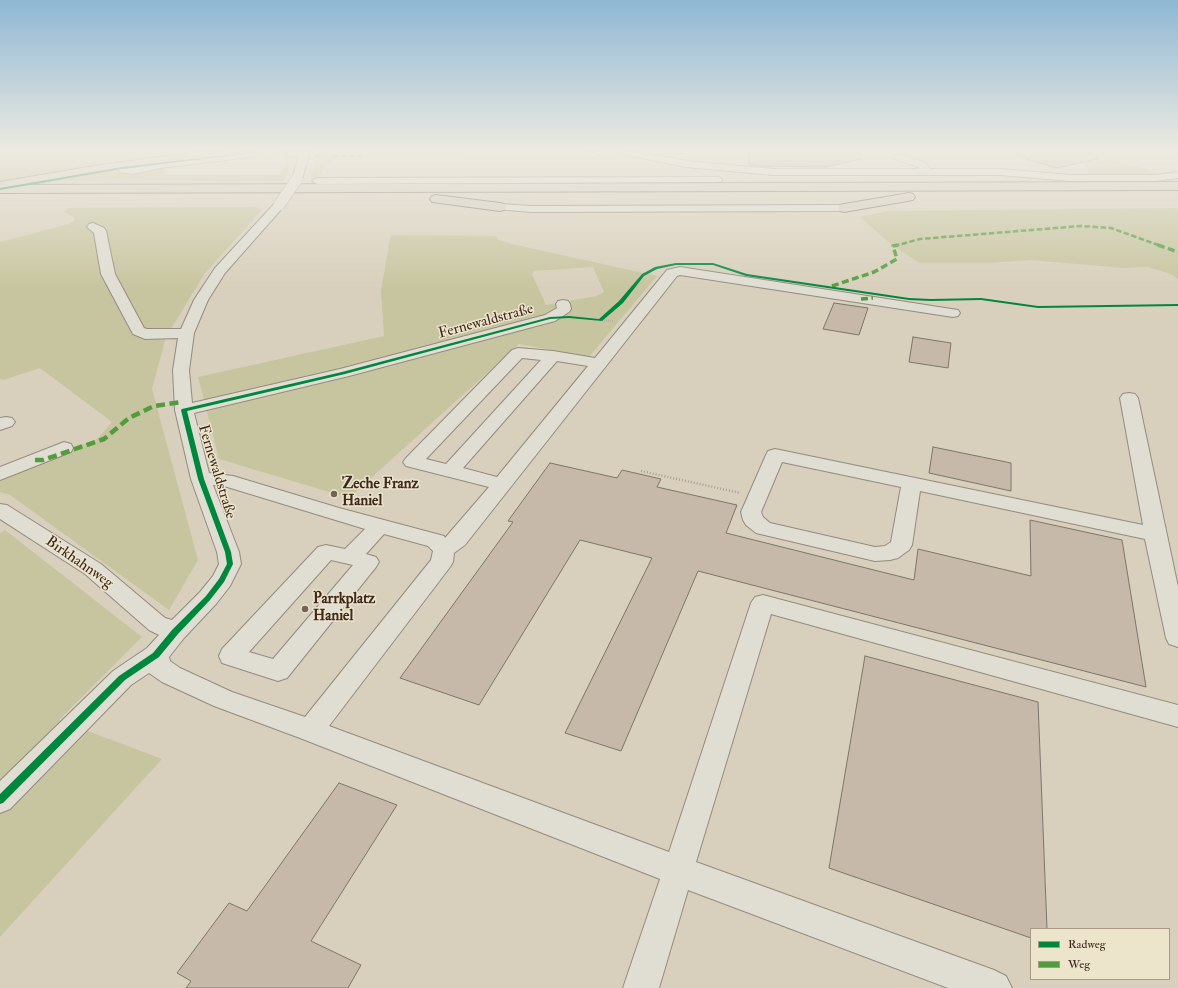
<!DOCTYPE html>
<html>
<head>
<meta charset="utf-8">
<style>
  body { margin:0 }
  #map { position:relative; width:1178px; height:988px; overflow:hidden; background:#d8d0bc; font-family:"IM FELL Double Pica",serif }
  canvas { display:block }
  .legend { position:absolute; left:1030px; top:928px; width:140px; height:52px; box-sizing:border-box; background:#ede4cc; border:1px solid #a79986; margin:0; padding:5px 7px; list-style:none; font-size:12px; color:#3d281c }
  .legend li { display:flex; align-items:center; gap:8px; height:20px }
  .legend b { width:20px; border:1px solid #a79986 }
</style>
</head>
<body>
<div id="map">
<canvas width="1178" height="988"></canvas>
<ul class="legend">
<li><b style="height:5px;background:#00873e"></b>Radweg</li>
<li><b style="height:5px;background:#539c3e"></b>Weg</li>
</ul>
</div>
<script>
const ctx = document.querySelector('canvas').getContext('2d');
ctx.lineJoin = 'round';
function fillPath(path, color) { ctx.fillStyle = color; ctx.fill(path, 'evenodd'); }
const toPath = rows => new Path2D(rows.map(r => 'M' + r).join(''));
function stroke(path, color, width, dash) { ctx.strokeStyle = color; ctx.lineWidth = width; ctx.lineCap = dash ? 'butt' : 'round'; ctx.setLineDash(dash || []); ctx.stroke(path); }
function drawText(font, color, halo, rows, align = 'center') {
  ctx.font = font + ' "IM FELL Double Pica",serif'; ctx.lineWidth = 3; ctx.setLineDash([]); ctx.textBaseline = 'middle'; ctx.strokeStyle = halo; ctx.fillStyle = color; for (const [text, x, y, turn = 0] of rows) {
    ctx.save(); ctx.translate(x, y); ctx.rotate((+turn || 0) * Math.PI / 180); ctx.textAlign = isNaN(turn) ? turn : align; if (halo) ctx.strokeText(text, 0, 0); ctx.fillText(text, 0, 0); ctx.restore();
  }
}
fillPath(toPath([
  [0,152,193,152,84,167,0,181],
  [279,152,289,157,291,163,284,181,47,181,109,171,123,173,135,172,220,159,165,168,163,175,280,175,287,162,281,155,273,153,250,154,134,170,128,168,211,157,257,153],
  [318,152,340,152,330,162,321,174,315,179,311,180,310,178],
  [1086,157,1101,161,1110,159,1165,175,1089,176,1084,158],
  [256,207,262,210,205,273,166,337,152,389,198,560,169,610,10,495,0,492,0,476,97,439,112,422,40,368,3,380,0,379,0,242,69,224,74,221,75,218,64,212,69,208],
  [1178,208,1178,279,1171,274,1148,267,1123,268,1030,260,988,263,920,263,893,246,860,217,887,211],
  [392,235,493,236,498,237,497,239,499,240,512,244,657,276,589,357,519,344,349,498,219,459,198,377,384,336,381,291,390,238],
  [593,267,604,292,596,296,546,305,532,274,534,271],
  [5,530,142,637,59,720,162,759,0,937,0,533]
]), '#c7c59f');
const building = toPath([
  [749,152,860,152,861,159,825,167,763,166,749,165,749,152],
  [1017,152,1098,152,1098,159,1056,168,1017,156,1017,152],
  [834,303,868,308,859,335,823,329,834,303],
  [913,337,951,343,948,368,909,362,913,337],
  [933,447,1011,463,1011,491,929,473,933,447],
  [550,463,617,478,622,470,661,479,657,487,737,505,726,533,914,580,918,549,1031,576,1030,520,1122,540,1146,687,698,571,621,751,565,733,652,558,580,540,479,705,400,678,513,522,508,521,550,463],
  [865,656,1038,702,1047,929,1031,929,1031,938,829,868,865,656],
  [339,783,397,805,311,941,361,965,348,988,186,988,191,981,177,973,229,903,247,911,339,783]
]);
fillPath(building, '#c6b9aa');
stroke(building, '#7d756a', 1);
const minor = toPath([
  [241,152,254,152,255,154,250,157,160,168,133,174,120,172,114,166,119,163,127,167,133,168,160,162,241,152],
  [300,152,310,152,302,179,297,182,292,179,300,152],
  [587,152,597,152,599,155,594,158,591,157,587,152],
  [621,152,641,152,686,161,774,169,920,169,918,167,895,159,893,157,898,154,926,163,930,169,1000,169,1071,175,1156,175,1178,172,1178,178,1156,181,1071,181,1000,175,774,175,686,167,626,155,621,152],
  [717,177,721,178,722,180,721,182,317,184,312,181,317,178,717,177],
  [279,202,285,205,225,273,208,300,194,333,189,370,192,403,340,369,545,315,557,308,556,304,558,301,563,300,568,301,570,304,571,309,569,312,555,321,349,376,194,413,209,473,233,476,339,508,444,536,445,538,489,487,406,466,403,462,406,458,512,350,518,348,553,351,595,358,667,270,680,267,958,310,960,313,958,316,953,317,680,275,677,276,465,545,454,553,453,562,450,567,329,726,669,852,751,603,755,597,763,595,1178,705,1178,727,771,614,696,862,994,970,1006,976,1012,988,948,988,688,890,659,988,623,988,660,879,300,738,214,706,162,682,149,673,131,685,10,809,0,813,0,781,113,671,147,648,159,635,149,630,85,574,0,519,0,504,7,505,101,564,165,618,172,620,200,592,213,576,219,564,217,552,191,479,175,410,173,370,178,338,145,339,133,334,101,274,94,233,87,227,89,224,93,223,104,228,106,231,115,274,144,328,147,329,181,329,194,300,215,268,275,203,279,202],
  [522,358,541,360,446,464,426,459,522,358],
  [557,361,588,366,497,477,463,468,557,361],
  [213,485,224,486,365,529,345,549,326,545,318,547,222,649,219,656,222,663,278,681,287,678,376,567,379,562,376,557,366,554,384,534,428,546,433,551,431,560,305,717,232,692,180,668,170,661,169,657,184,638,216,604,230,586,241,564,239,552,213,485],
  [331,560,353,565,273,659,249,652,331,560],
  [500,204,531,206,844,205,848,206,850,208,848,210,844,211,531,212,496,209,494,207,500,204],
  [1129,393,1135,394,1138,398,1178,587,1178,647,1169,644,1166,638,1145,539,920,491,912,545,909,550,898,558,890,560,875,561,756,533,746,525,743,520,741,512,766,455,768,451,775,449,1143,525,1120,398,1123,394,1129,393],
  [782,462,901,487,891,542,885,546,875,547,770,523,763,517,761,512,782,462],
  [6,417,12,418,15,422,12,426,0,430,0,418,6,417],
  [64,442,71,444,73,448,71,452,0,480,0,467,64,442]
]);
const major = toPath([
  [196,152,226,152,221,155,94,172,0,190,0,182,94,166,196,152],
  [283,152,300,152,301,154,296,157,284,154,283,152]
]);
const highway = toPath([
  [1178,182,1178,190,0,193,0,185,1178,182],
  [909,193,913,194,915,197,913,200,844,212,840,211,838,208,840,205,844,204,909,193],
  [436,195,500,203,504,204,506,207,504,210,500,211,432,202,430,199,432,196,436,195]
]);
stroke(minor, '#938b7f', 2);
stroke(major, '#7d756a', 2);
stroke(highway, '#7d756a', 2);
stroke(toPath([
  [324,155,333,156],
  [364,155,462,155,478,152],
  [69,162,70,152]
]), '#a5a097', 1.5, [0.5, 1]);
stroke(toPath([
  [600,320,614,321]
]), '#a5a097', 2, [0.5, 1.5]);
stroke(toPath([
  [641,471,740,493]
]), '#a5a097', 2.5, [1, 2]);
fillPath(minor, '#e0ddd3');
fillPath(major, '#d5cdbe');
fillPath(highway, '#d5cdbe');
const minorBridge = toPath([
  [279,205,297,179]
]);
stroke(minorBridge, '#938b7f', 12, []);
stroke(minorBridge, '#e0ddd3', 11);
stroke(toPath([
  [315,156,324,155],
  [333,156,363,156],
  [894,246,920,239,1081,226,1111,228,1161,246]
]), '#539c3e', 2.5, [5.5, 2.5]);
stroke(toPath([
  [1158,245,1178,252],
  [832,286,874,272,897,259,893,246,898,245],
  [861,299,873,298]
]), '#539c3e', 3.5, [7, 3.5]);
stroke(toPath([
  [35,460,43,460,104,439,129,418,154,406,182,402]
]), '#539c3e', 4.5, [9, 4.5]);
fillPath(toPath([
  [251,152,261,152,122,169,0,190,0,188,122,167,251,152],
  [676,263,713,263,747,274,909,298,931,299,981,298,1038,306,1178,304,1178,306,1038,308,981,300,931,301,909,300,746,276,713,265,676,265,657,269,644,276,623,303,602,321,569,318,550,319,345,374,187,411,204,479,231,552,233,564,224,582,210,600,178,634,159,657,125,680,3,803,0,804,0,794,119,676,153,653,172,630,206,596,219,579,227,564,225,552,198,479,181,410,182,409,342,372,550,317,569,316,599,319,619,301,642,274,655,267,676,263]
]), '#00873e');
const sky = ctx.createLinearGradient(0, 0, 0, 290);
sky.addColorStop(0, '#8fb8d4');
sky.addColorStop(0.52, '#edeae1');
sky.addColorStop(1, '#edeae100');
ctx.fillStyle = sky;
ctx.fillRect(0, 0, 1178, 290);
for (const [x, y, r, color] of [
  [334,494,4,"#736354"],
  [305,609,4,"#736354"]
]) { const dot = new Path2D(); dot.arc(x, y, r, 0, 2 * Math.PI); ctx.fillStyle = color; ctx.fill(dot); stroke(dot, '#ede4cc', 1.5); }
drawText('15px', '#3d281c', '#ede4cc', [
  ["Fernewaldstraße",486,322,-15],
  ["Fernewaldstraße",216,472,73],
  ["Birkhahnweg",79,563,35]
]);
drawText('bold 15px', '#3d281c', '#ede4cc', [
  ["Zeche Franz",342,485],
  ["Haniel",342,502],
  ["Parrkplatz",313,600],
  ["Haniel",313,617]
], 'left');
</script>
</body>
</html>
